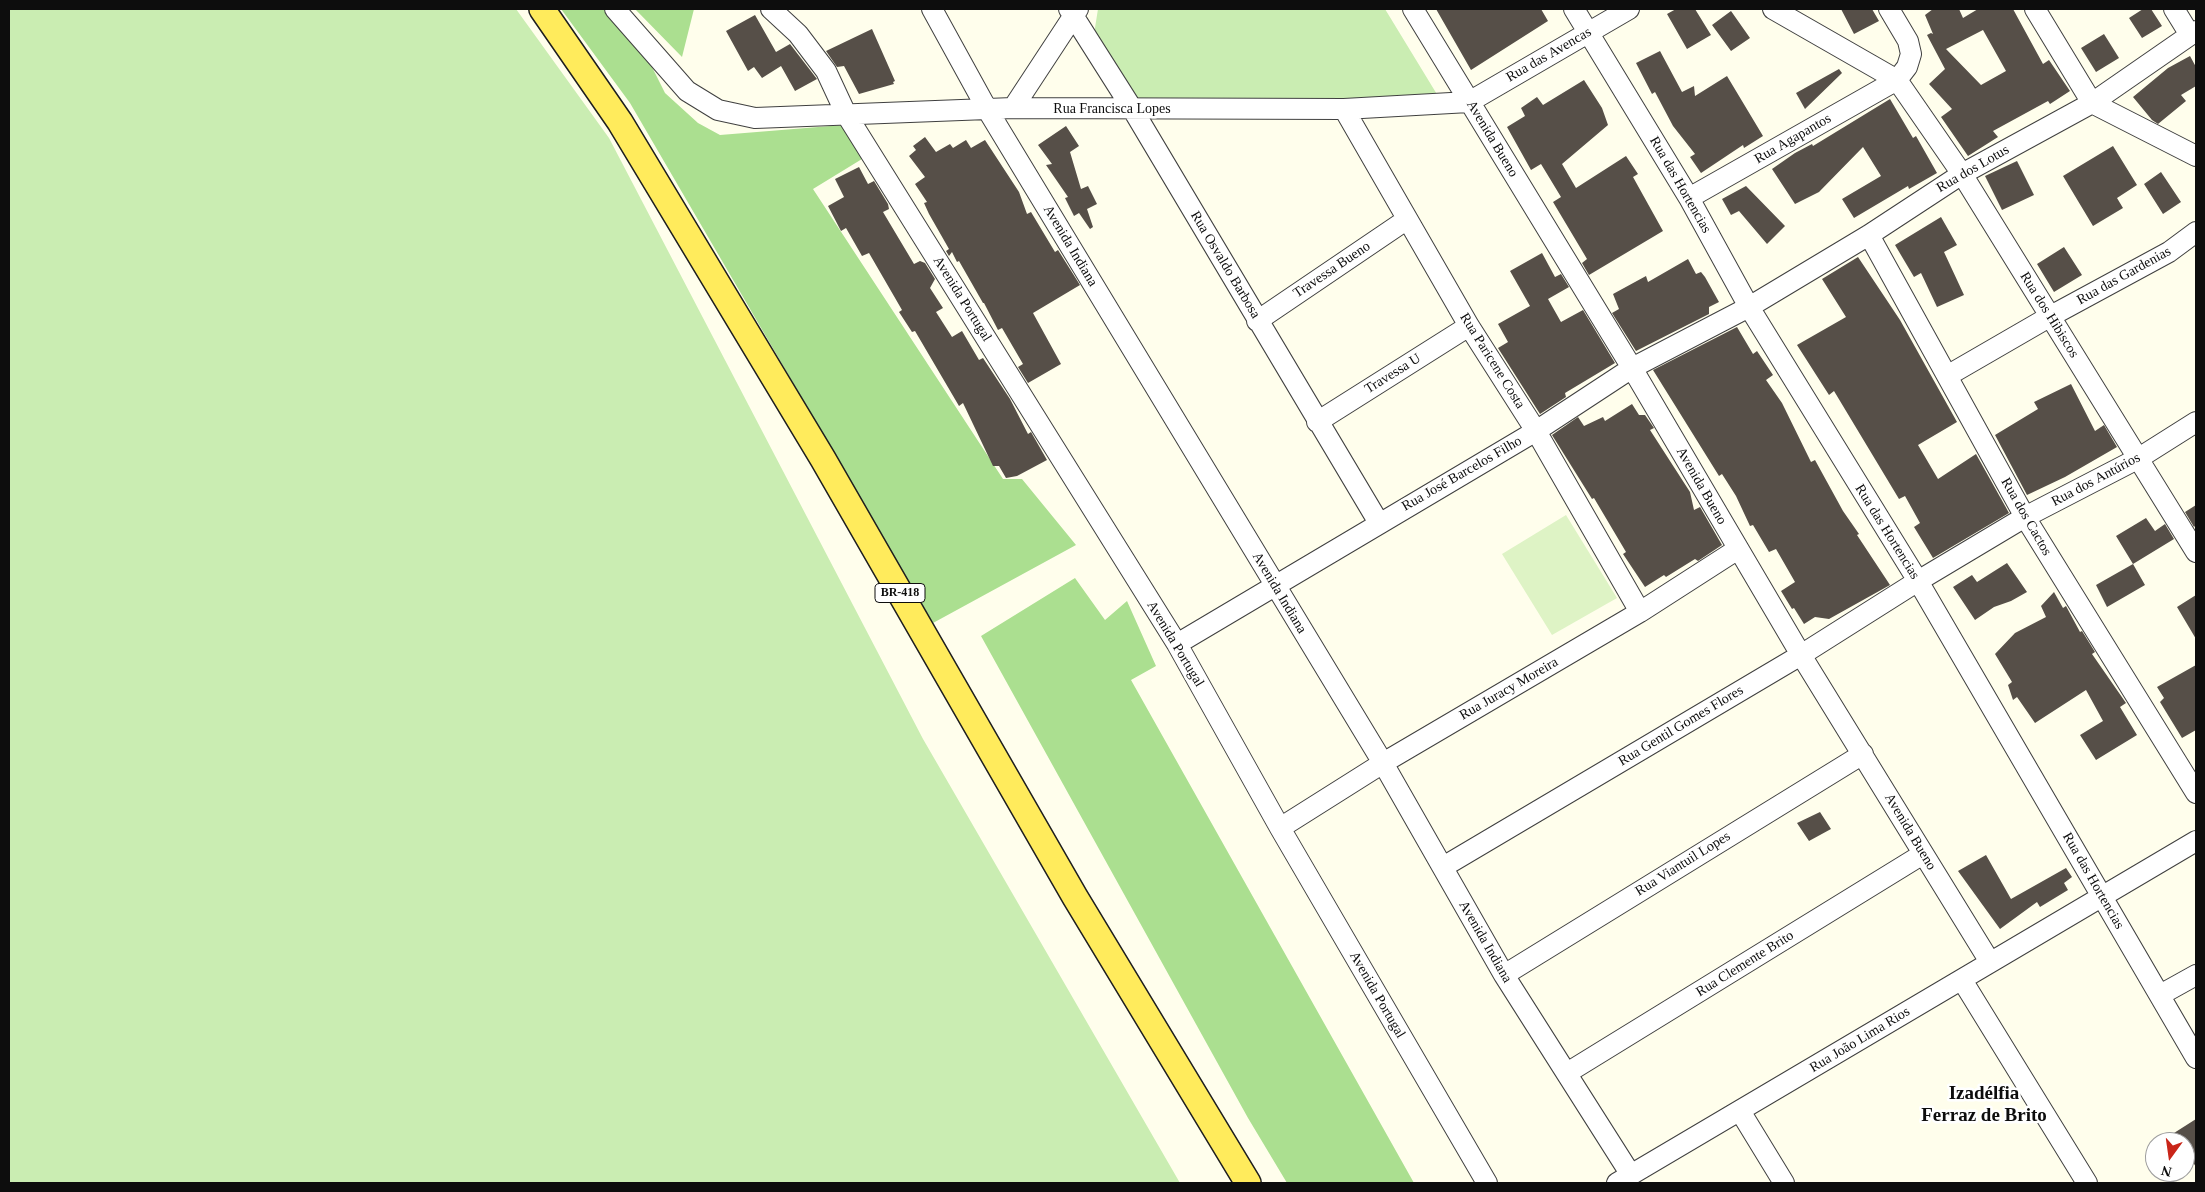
<!DOCTYPE html>
<html>
<head>
<meta charset="utf-8">
<style>
  body { margin:0 }
  #map { position:relative; width:2205px; height:1192px; overflow:hidden; background:#fffeec; font-family:Georgia,serif }
  canvas { display:block }
  .frame { position:absolute; inset:0; border:10px solid #0d0d0d; pointer-events:none }
  .north { position:absolute; left:2145px; top:1132px; width:50px; height:50px; box-sizing:border-box; background:#fff; border:1px solid #9e9e9e; border-radius:50%; rotate:194deg; font-size:14px; font-weight:700; line-height:20px; text-align:center; color:#0d0d0d }
  .north::after { content:''; display:block; margin:auto; width:18px; height:22px; background:#c92519; clip-path:polygon(50% 0,100% 100%,50% 72%,0 100%) }
</style>
</head>
<body>
<div id="map">
<canvas width="2205" height="1192"></canvas>
<div class="frame"></div>
<div class="north">N</div>
</div>
<script>
const ctx = document.querySelector('canvas').getContext('2d');
ctx.lineJoin = 'round';
function fillPath(path, color) { ctx.fillStyle = color; ctx.fill(path, 'evenodd'); }
const toPath = rows => new Path2D(rows.map(r => 'M' + r).join(''));
function stroke(path, color, width, dash) { ctx.strokeStyle = color; ctx.lineWidth = width; ctx.lineCap = dash ? 'butt' : 'round'; ctx.setLineDash(dash || []); ctx.stroke(path); }
function drawText(font, color, halo, rows, align = 'center') {
  ctx.font = font + ' Georgia,serif'; ctx.lineWidth = 5; ctx.setLineDash([]); ctx.textBaseline = 'middle'; ctx.strokeStyle = halo; ctx.fillStyle = color; for (const [text, x, y, turn = 0] of rows) {
    ctx.save(); ctx.translate(x, y); ctx.rotate((+turn || 0) * Math.PI / 180); ctx.textAlign = isNaN(turn) ? turn : align; if (halo) ctx.strokeText(text, 0, 0); ctx.fillText(text, 0, 0); ctx.restore();
  }
}
fillPath(toPath([
  [9,9,516,9,609,138,923,739,1180,1183,9,1183],
  [1098,9,1385,9,1438,96,1139,104,1094,34]
]), '#caedb2');
fillPath(toPath([
  [561,9,605,9,652,67,665,93,698,123,720,135,843,125,862,159,813,189,1003,479,1022,479,1076,545,933,623,630,103],
  [635,9,694,9,682,57],
  [1075,578,1105,620,1127,601,1156,666,1131,680,1414,1183,1287,1183,1248,1118,981,636]
]), '#abdf90');
fillPath(toPath([
  [1566,515,1617,598,1552,635,1502,554]
]), '#def3c5');
fillPath(toPath([
  [1436,9,1541,9,1548,21,1471,70],
  [1676,9,1695,9,1711,35,1687,49,1667,14],
  [1841,9,1872,9,1879,21,1854,34],
  [1933,9,1959,9,1963,18,1978,9,2013,9,2043,64,2049,60,2070,91,2050,104,2048,101,1993,131,1998,137,1968,156,1941,117,1952,109,1929,84,1945,69,1927,35,1931,33,1933,34,1925,15],
  [1983,30,2006,71,1981,85,1946,49],
  [2143,9,2151,9,2162,26,2142,38,2129,18],
  [1731,11,1750,38,1731,51,1712,25],
  [755,15,776,52,790,44,817,79,795,91,781,66,762,78,754,67,748,71,726,31],
  [872,29,895,81,893,82,894,84,859,94,844,66,837,67,826,51],
  [2104,34,2119,58,2096,72,2081,48],
  [1660,51,1682,92,1694,86,1695,96,1727,76,1763,136,1744,148,1743,145,1701,173,1690,157,1695,154,1673,126,1655,92,1652,94,1636,63],
  [2190,56,2196,67,2196,86,2181,95,2186,101,2158,124,2152,120,2133,97,2168,68],
  [1839,69,1842,73,1805,109,1796,93],
  [1584,80,1602,108,1608,125,1562,164,1576,188,1626,156,1638,174,1633,177,1663,231,1589,275,1582,263,1587,259,1553,202,1561,197,1541,164,1531,170,1507,127,1525,116,1521,108,1537,97,1543,105],
  [1890,99,1913,138,1916,136,1937,173,1909,189,1908,186,1854,218,1842,199,1881,176,1863,147,1819,192,1795,204,1772,169,1795,153,1812,144,1813,146],
  [1066,126,1079,146,1070,152,1081,189,1088,186,1097,204,1087,209,1093,227,1090,229,1079,213,1074,216,1065,198,1068,197,1046,165,1052,164,1038,145],
  [925,137,936,152,950,144,953,148,966,140,971,148,985,140,1019,192,1027,214,1031,212,1055,252,1058,250,1080,285,1033,313,1061,364,1028,383,1018,367,1023,364,1002,328,998,330,984,303,983,303,959,261,957,262,952,252,949,256,946,251,949,249,929,214,924,203,927,202,915,184,925,177,909,156,916,150,913,146],
  [2113,146,2137,185,2117,198,2123,208,2093,226,2063,176],
  [2017,161,2034,195,2002,210,1985,176],
  [859,167,868,184,874,181,888,204,889,209,883,212,914,264,920,261,925,263,935,279,930,288,943,308,936,312,952,337,962,331,979,360,983,358,1010,399,1028,434,1031,432,1047,460,1017,476,1006,478,999,466,993,466,963,403,959,406,915,331,912,332,899,312,902,310,869,253,862,256,846,228,841,231,828,206,844,197,835,179],
  [2161,172,2181,202,2163,214,2144,184],
  [1746,186,1785,226,1767,244,1739,211,1731,215,1722,199],
  [1941,217,1957,245,1944,252,1964,295,1937,307,1921,273,1914,277,1895,245],
  [2064,247,2082,275,2054,292,2037,264],
  [1542,253,1555,277,1561,274,1569,287,1548,299,1561,322,1583,310,1615,363,1565,393,1566,397,1540,414,1498,348,1508,342,1498,324,1530,306,1510,271],
  [1858,257,1900,320,1957,422,1918,445,1938,479,1976,454,2009,513,1933,558,1914,527,1920,523,1905,496,1899,499,1834,391,1829,395,1797,345,1846,317,1822,279],
  [1688,259,1696,274,1701,272,1705,277,1719,302,1709,307,1709,314,1636,351,1612,313,1619,309,1613,294,1646,276,1648,282],
  [1737,327,1753,354,1757,351,1773,375,1766,380,1782,403,1811,462,1815,460,1843,511,1859,534,1857,535,1890,585,1829,619,1815,617,1804,624,1794,608,1792,609,1781,591,1795,582,1776,549,1769,552,1753,525,1750,526,1736,496,1722,474,1719,476,1653,370],
  [2071,384,2095,431,2104,425,2117,447,2065,477,2027,495,1995,435,2038,409,2034,402],
  [1632,404,1639,415,1645,415,1654,428,1650,430,1690,492,1694,510,1700,507,1722,545,1698,561,1695,559,1666,577,1664,575,1645,587,1623,554,1626,552,1594,498,1592,499,1552,435,1578,417,1584,426,1603,417,1605,421],
  [2196,505,2196,525,2194,527,2185,512],
  [2146,518,2155,531,2165,524,2174,539,2133,564,2116,536],
  [2007,563,2027,592,2011,601,1994,607,1975,620,1953,587,1972,575,1977,582],
  [2133,564,2145,585,2107,607,2096,585],
  [2054,592,2063,608,2066,606,2080,632,2082,631,2095,652,2092,654,2126,703,2120,707,2137,735,2096,760,2080,735,2103,721,2086,690,2035,723,2017,697,2013,700,2008,685,2012,682,1995,654,2015,633,2046,617,2041,606],
  [2196,595,2196,639,2177,607],
  [2196,665,2196,730,2182,738,2160,702,2164,698,2157,687],
  [1820,812,1831,829,1809,841,1797,823],
  [1986,855,2011,899,2066,868,2072,877,2064,883,2068,890,2040,907,2037,902,2000,929,1958,871],
  [2196,1119,2196,1167,2185,1150,2185,1142,2180,1142,2174,1133]
]), '#564f48');
const minor = toPath([
  [615,9,687,91,718,110,755,118,1013,108,1344,109,1469,102,1629,9],
  [771,9,798,34,826,71,846,114,1177,644,1280,828,1487,1183],
  [932,9,987,109,1383,763,1504,975,1631,1175],
  [1069,9,1133,110,1379,523],
  [1413,9,1632,368,1801,655,1990,962],
  [1574,9,1689,198,1749,307,1918,581,2196,1058],
  [1773,9,1897,80,1962,174,2196,552],
  [2035,9,2092,103,2196,156],
  [2174,9,2190,35],
  [1013,108,1078,9],
  [1344,109,1469,326,1536,431,1640,612],
  [1689,198,1897,80,1907,67,1911,54,1908,41,1889,9],
  [1869,235,2025,517,2196,793],
  [1257,321,1406,220],
  [1947,376,2049,317,2169,252,2196,232],
  [1317,422,1469,326],
  [1177,644,1536,431,1632,368,1749,307,1869,235,1962,174,2092,103,2196,31],
  [1280,828,1383,763,1640,612,1738,549],
  [1443,867,1801,655,1918,581,2025,517,2139,458,2196,422],
  [1504,975,1863,754],
  [1962,980,2087,1183],
  [2160,995,2196,975],
  [1567,1073,1923,854],
  [1740,1111,1784,1183],
  [1617,1183,2196,841]
]);
const major = toPath([
  [542,9,620,122,823,459,1075,897,1248,1183]
]);
stroke(minor, '#404040', 22);
stroke(major, '#1e1e1e', 28);
stroke(minor, '#fff', 20);
stroke(major, '#ffeb5c', 25);
for (const [x, y, w] of [
  [900,593,50]
]) { const box = new Path2D(); box.roundRect(x - w / 2, y - 9.5, w, 19, 4); ctx.fillStyle = '#fff'; ctx.fill(box); stroke(box, '#0d0d0d', 1); }
drawText('bold 12px', '#0d0d0d', null, [
  ["BR-418",900,593]
]);
drawText('14px', '#0d0d0d', '#fff', [
  ["Rua das Avencas",1549,55,-30],
  ["Rua Francisca Lopes",1112,109],
  ["Avenida Bueno",1492,139,59],
  ["Rua Agapantos",1793,139,-30],
  ["Rua dos Lotus",1973,169,-30],
  ["Rua das Hortencias",1680,185,60],
  ["Avenida Indiana",1070,246,59],
  ["Rua Osvaldo Barbosa",1225,265,59],
  ["Travessa Bueno",1332,270,-34],
  ["Rua das Gardenias",2124,276,-29],
  ["Avenida Portugal",962,299,58],
  ["Rua dos Hibiscos",2049,315,58],
  ["Rua Paricene Costa",1492,361,58],
  ["Travessa U",1393,374,-32],
  ["Rua José Barcelos Filho",1462,474,-30],
  ["Rua dos Antúrios",2096,480,-28],
  ["Avenida Bueno",1701,486,60],
  ["Rua dos Cactos",2026,517,60],
  ["Rua das Hortencias",1887,532,58],
  ["Avenida Indiana",1279,593,59],
  ["Avenida Portugal",1175,644,59],
  ["Rua Juracy Moreira",1509,689,-30],
  ["Rua Gentil Gomes Flores",1681,726,-31],
  ["Avenida Bueno",1910,832,59],
  ["Rua Viantuil Lopes",1683,864,-32],
  ["Rua das Hortencias",2093,881,60],
  ["Avenida Indiana",1485,942,60],
  ["Rua Clemente Brito",1745,964,-32],
  ["Avenida Portugal",1377,995,60],
  ["Rua João Lima Rios",1860,1040,-31]
]);
drawText('bold 19px', '#0d0d0d', '#fff', [
  ["Izadélfia",1984,1094],
  ["Ferraz de Brito",1984,1116]
]);
</script>
</body>
</html>
